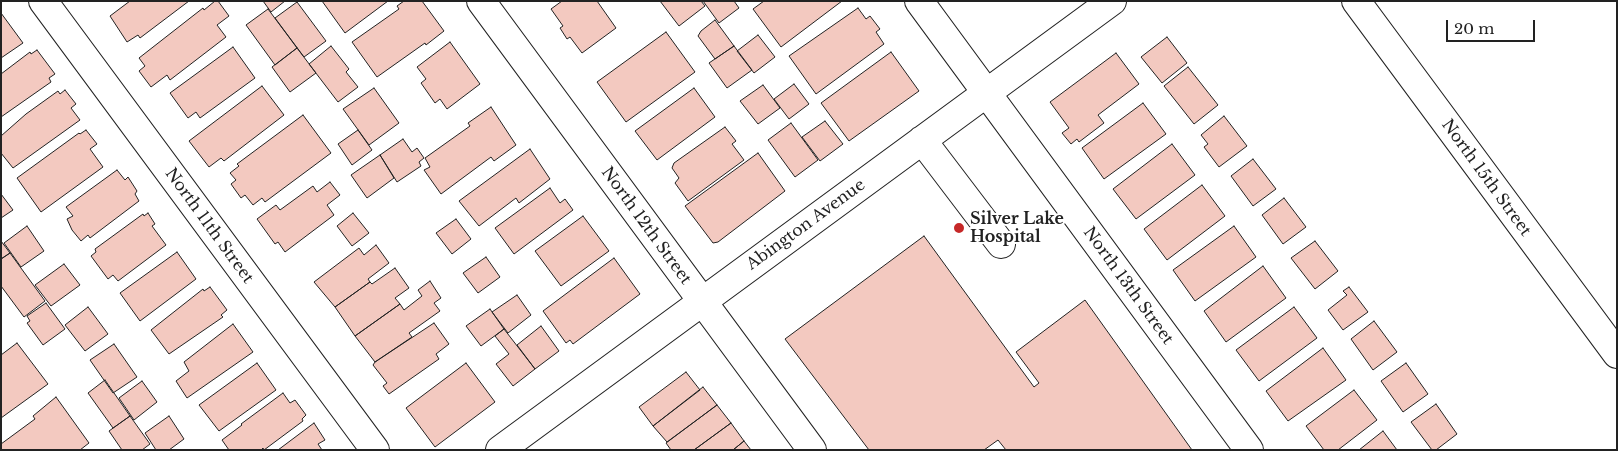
<!DOCTYPE html>
<html>
<head>
<meta charset="utf-8">
<style>
  body { margin:0 }
  #map { position:relative; width:1618px; height:451px; overflow:hidden; background:#fff; font-family:"Libre Baskerville",serif }
  canvas { display:block }
  .frame { position:absolute; inset:0; border:2px solid #222; pointer-events:none }
  .scale { position:absolute; left:1446px; top:20px; width:89px; height:22px; box-sizing:border-box; border:2px solid #222; border-top:0; padding-left:6px; font-size:15px; line-height:18px; white-space:nowrap; color:#222; -webkit-text-stroke:4px #fff; paint-order:stroke }
</style>
</head>
<body>
<div id="map">
<canvas width="1618" height="451"></canvas>
<div class="frame"></div>
<div class="scale">20 m</div>
</div>
<script>
const ctx = document.querySelector('canvas').getContext('2d');
ctx.lineJoin = 'round';
function fillPath(path, color) { ctx.fillStyle = color; ctx.fill(path, 'evenodd'); }
const toPath = rows => new Path2D(rows.map(r => 'M' + r).join(''));
function stroke(path, color, width, dash) { ctx.strokeStyle = color; ctx.lineWidth = width; ctx.lineCap = dash ? 'butt' : 'round'; ctx.setLineDash(dash || []); ctx.stroke(path); }
function drawText(font, color, halo, rows, align = 'center') {
  ctx.font = font + ' "Libre Baskerville",serif'; ctx.lineWidth = 4; ctx.setLineDash([]); ctx.textBaseline = 'middle'; ctx.strokeStyle = halo; ctx.fillStyle = color; for (const [text, x, y, turn = 0] of rows) {
    ctx.save(); ctx.translate(x, y); ctx.rotate((+turn || 0) * Math.PI / 180); ctx.textAlign = isNaN(turn) ? turn : align; if (halo) ctx.strokeText(text, 0, 0); ctx.fillText(text, 0, 0); ctx.restore();
  }
}
const building = toPath([
  [130,1,189,1,140,38,138,35,127,42,110,16,130,1],
  [215,1,218,1,229,16,217,25,226,37,170,80,167,75,151,87,139,71,145,66,139,58,203,8,204,10,215,1],
  [263,1,285,1,271,12,263,1],
  [322,1,388,1,345,33,322,1],
  [404,1,422,1,444,31,426,45,425,43,377,77,352,42,399,9,397,6,404,1],
  [562,1,597,1,616,28,582,53,570,37,567,39,560,28,563,26,551,9,562,1],
  [660,1,701,1,705,6,679,26,660,1],
  [703,1,734,1,739,8,719,23,703,1],
  [764,1,842,1,781,47,753,9,764,1],
  [297,2,326,41,304,57,275,18,297,2],
  [858,8,866,19,870,16,880,29,876,32,884,44,816,94,789,56,858,8],
  [268,9,297,48,275,65,246,25,268,9],
  [1,13,23,43,1,58,1,13],
  [715,20,734,46,715,59,698,36,701,31,715,20],
  [666,32,695,72,626,122,597,82,666,32],
  [758,35,775,57,754,73,737,51,758,35],
  [1167,37,1187,63,1162,83,1141,57,1167,37],
  [450,42,480,84,447,109,440,99,435,103,421,83,426,79,417,67,450,42],
  [331,46,349,69,346,72,358,87,338,102,309,64,331,46],
  [734,46,752,70,727,88,709,63,734,46],
  [233,47,255,78,200,118,196,112,188,118,170,93,233,47],
  [297,48,316,73,290,92,272,67,297,48],
  [37,50,55,74,49,78,51,82,1,117,1,74,30,52,31,54,37,50],
  [891,52,919,91,849,141,821,103,891,52],
  [1116,53,1139,84,1098,115,1104,123,1079,142,1077,139,1071,144,1062,133,1069,128,1050,102,1116,53],
  [1188,67,1218,105,1194,124,1164,86,1188,67],
  [794,84,809,104,789,119,774,99,794,84],
  [763,85,780,108,758,124,740,101,763,85],
  [262,86,284,115,224,161,221,158,209,167,189,141,262,86],
  [374,88,399,123,369,145,343,109,374,88],
  [694,88,715,117,657,160,635,131,694,88],
  [65,90,76,104,71,108,80,120,13,168,1,153,1,136,26,114,58,91,60,94,65,90],
  [1143,103,1166,134,1104,179,1082,148,1143,103],
  [491,107,516,145,494,161,491,157,441,194,424,170,430,167,425,158,470,126,468,123,491,107],
  [303,115,331,153,265,202,262,198,253,205,245,195,241,198,231,184,236,180,230,173,239,166,237,164,303,115],
  [1224,116,1247,146,1219,167,1204,147,1208,144,1201,135,1224,116],
  [825,121,843,144,820,161,802,137,825,121],
  [791,123,818,160,795,177,768,140,791,123],
  [725,127,736,141,732,144,744,160,688,201,675,183,679,178,672,168,674,163,725,127],
  [86,130,97,144,90,149,103,167,41,212,17,178,79,133,80,134,86,130],
  [358,130,372,150,352,165,338,144,358,130],
  [403,139,412,152,417,148,424,158,419,162,421,166,397,182,380,155,403,139],
  [1172,144,1195,175,1136,219,1113,189,1172,144],
  [530,149,550,179,519,203,516,198,479,226,459,201,530,149],
  [758,153,785,191,718,242,713,243,685,206,758,153],
  [380,155,394,178,367,198,351,175,380,155],
  [1253,159,1276,189,1253,206,1231,176,1253,159],
  [117,170,125,180,128,177,137,191,135,194,139,201,90,238,88,235,81,241,72,230,67,219,73,216,66,207,117,170],
  [330,182,340,195,327,205,334,215,285,252,278,242,275,244,257,219,276,205,280,210,313,186,317,192,330,182],
  [1202,185,1225,216,1167,260,1144,229,1202,185],
  [550,188,560,203,565,199,573,210,514,254,495,228,550,188],
  [1,194,13,210,1,218,1,194],
  [1284,198,1306,227,1283,244,1262,215,1284,198],
  [148,213,155,224,152,226,166,245,118,281,113,275,108,279,91,256,96,252,95,249,143,214,144,216,148,213],
  [353,213,369,233,352,246,337,226,353,213],
  [583,216,609,251,561,286,535,251,583,216],
  [456,219,471,239,452,254,436,233,456,219],
  [27,226,44,251,21,267,4,243,27,226],
  [1234,226,1256,257,1195,301,1173,270,1234,226],
  [924,236,1034,387,1039,383,1016,352,1085,300,1192,450,1006,450,998,440,984,450,869,450,785,339,924,236],
  [1,241,10,253,1,259,1,241],
  [1315,241,1338,271,1315,289,1291,258,1315,241],
  [376,245,389,263,368,279,370,282,335,307,314,282,359,248,364,255,376,245],
  [177,252,196,279,140,321,120,293,177,252],
  [10,253,45,301,24,317,1,286,1,259,10,253],
  [486,257,500,277,478,293,463,273,486,257],
  [614,258,640,294,573,344,570,340,566,343,543,311,614,258],
  [64,264,80,285,51,306,35,285,64,264],
  [1263,266,1286,298,1226,342,1204,311,1263,266],
  [395,268,409,288,395,298,400,304,355,336,335,307,370,282,372,284,395,268],
  [430,281,441,298,434,303,440,311,409,333,412,337,375,362,355,336,400,304,404,310,422,296,418,290,430,281],
  [210,287,227,310,221,315,223,317,169,354,151,330,203,289,204,291,210,287],
  [1349,287,1368,312,1343,330,1328,310,1347,295,1343,291,1349,287],
  [517,295,531,315,508,333,492,312,517,295],
  [46,303,65,329,43,345,27,323,30,321,27,316,46,303],
  [88,307,108,334,85,351,65,325,88,307],
  [1294,307,1317,338,1259,381,1236,350,1294,307],
  [490,309,504,329,481,346,466,326,490,309],
  [1374,321,1397,352,1373,370,1351,339,1374,321],
  [434,323,449,344,436,354,439,359,389,394,383,386,387,383,373,365,375,362,434,323],
  [233,324,253,352,187,398,176,381,189,371,184,362,233,324],
  [541,326,559,351,535,369,517,345,541,326],
  [504,329,535,369,513,386,496,364,509,354,495,336,504,329],
  [17,343,48,384,1,418,1,355,17,343],
  [114,344,137,377,113,393,90,360,114,344],
  [1323,348,1346,380,1288,421,1266,391,1323,348],
  [257,363,276,390,219,431,199,405,257,363],
  [466,363,495,402,435,447,406,408,466,363],
  [1406,363,1428,394,1403,412,1381,381,1406,363],
  [686,372,700,390,653,426,639,407,686,372],
  [105,380,130,416,113,428,88,393,105,380],
  [142,381,157,402,134,420,119,398,142,381],
  [703,387,717,405,667,442,653,426,703,387],
  [1354,390,1377,420,1338,450,1324,450,1306,426,1354,390],
  [283,393,290,403,295,400,306,415,302,419,303,421,264,450,263,448,261,450,229,450,222,440,242,425,241,424,283,393],
  [56,397,89,443,80,450,1,450,1,444,35,419,33,416,56,397],
  [1436,404,1457,434,1436,450,1432,450,1411,422,1436,404],
  [717,405,731,423,694,450,671,450,666,443,717,405],
  [130,416,150,444,142,450,122,450,109,431,130,416],
  [169,416,184,439,169,450,156,450,145,433,169,416],
  [314,423,325,440,318,444,322,450,278,450,314,423],
  [731,423,744,441,733,450,694,450,731,423],
  [1383,431,1397,450,1359,450,1383,431],
  [744,441,751,450,733,450,744,441]
]);
fillPath(building, '#f3c9c0');
stroke(building, '#222', 1);
const minor = toPath([
  [43,1,375,450],
  [481,1,812,450],
  [919,1,1249,450],
  [1356,1,1617,354],
  [922,140,1001,244],
  [500,450,1112,1]
]);
stroke(minor, '#222', 30);
stroke(minor, '#fff', 28);
for (const [x, y, r, color] of [
  [959,228,6,"#c62828"]
]) { const dot = new Path2D(); dot.arc(x, y, r, 0, 2 * Math.PI); ctx.fillStyle = color; ctx.fill(dot); stroke(dot, '#fff', 2); }
drawText('16px', '#222', '#fff', [
  ["North 15th Street",1486,178,54],
  ["Abington Avenue",806,225,-36],
  ["North 11th Street",209,226,54],
  ["North 12th Street",646,226,54],
  ["North 13th Street",1128,286,54]
]);
drawText('bold 16px', '#222', '#fff', [
  ["Silver Lake",970,219],
  ["Hospital",970,237]
], 'left');
</script>
</body>
</html>
